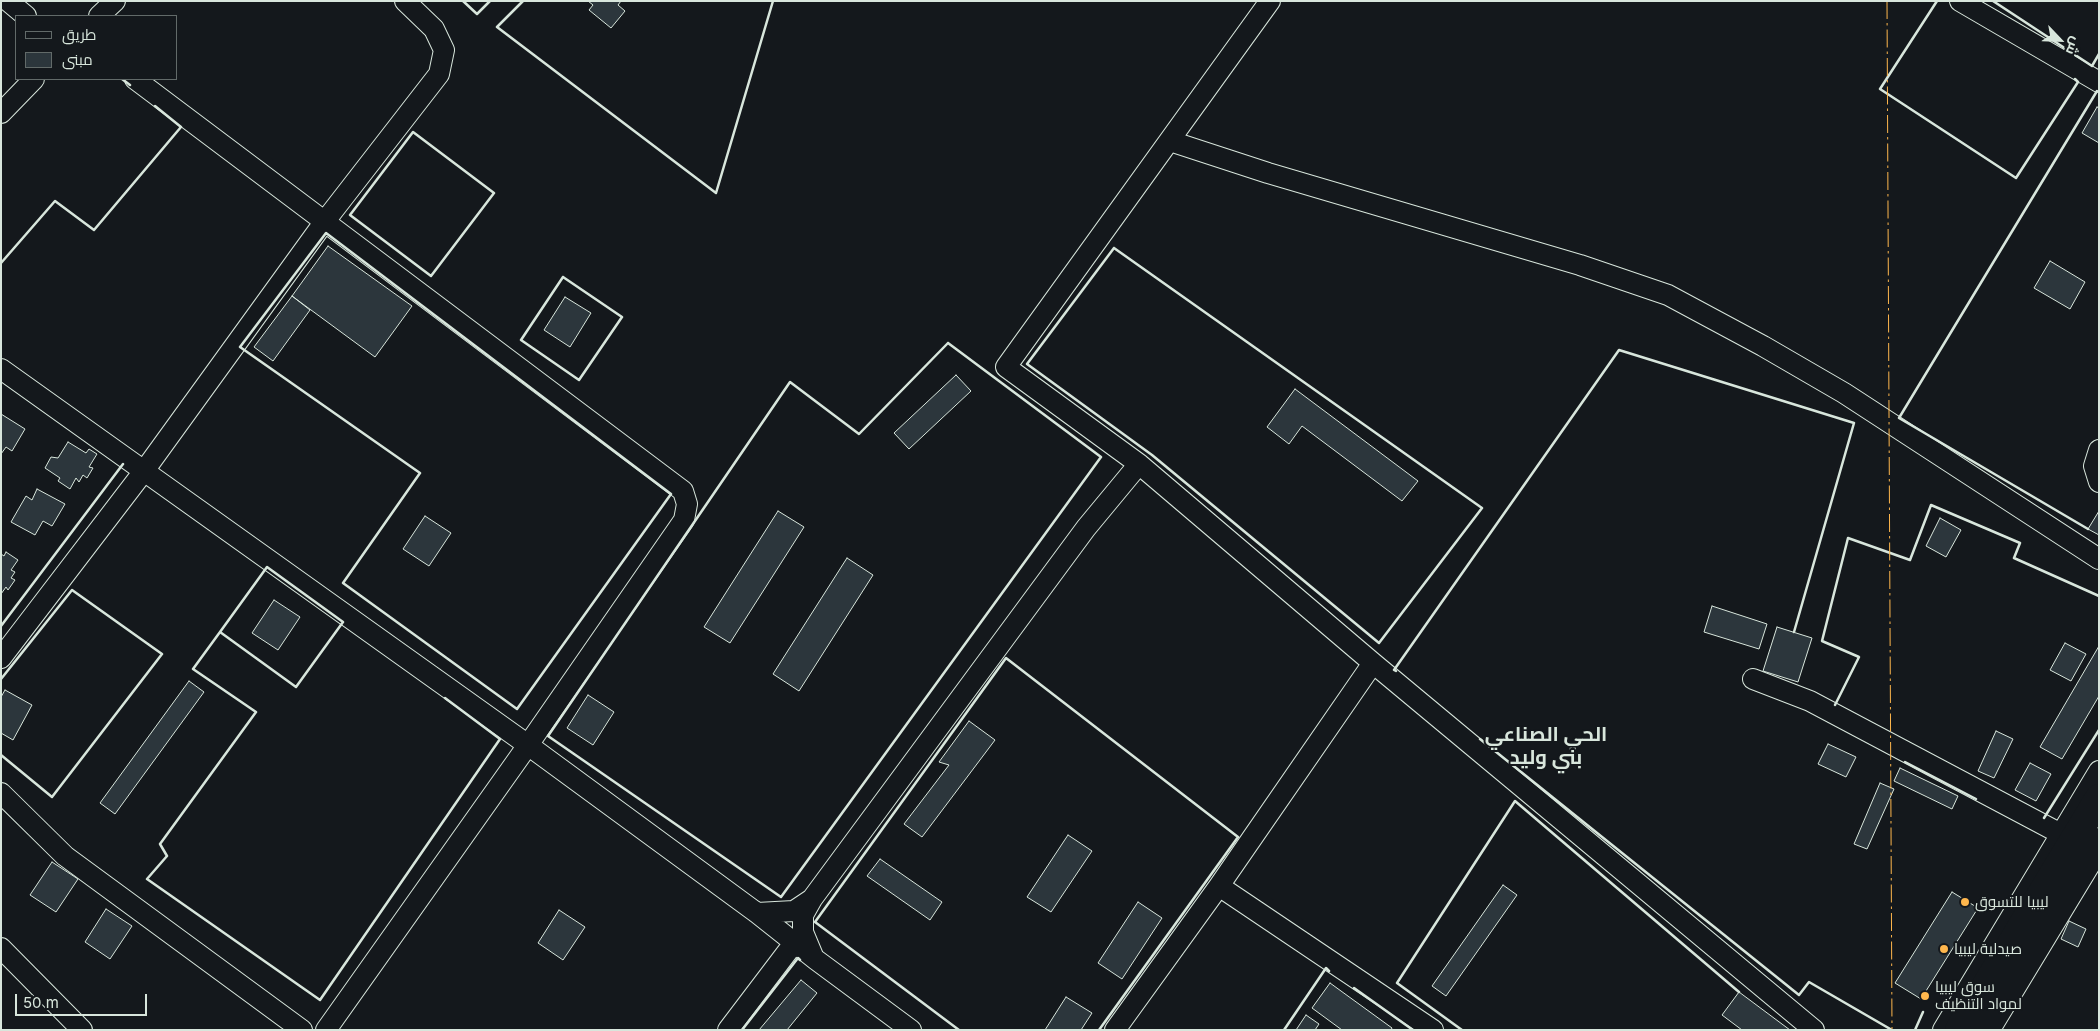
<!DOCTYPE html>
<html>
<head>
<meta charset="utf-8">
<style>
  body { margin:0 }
  #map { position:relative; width:2100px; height:1031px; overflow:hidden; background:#14181c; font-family:Inter,Cairo,sans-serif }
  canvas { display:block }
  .frame { position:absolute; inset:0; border:2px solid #d8e6dc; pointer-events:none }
  .legend { position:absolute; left:15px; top:15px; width:162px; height:65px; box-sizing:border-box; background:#14181c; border:1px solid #626a69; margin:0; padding:6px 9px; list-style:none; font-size:15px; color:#d8e6dc }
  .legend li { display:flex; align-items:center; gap:10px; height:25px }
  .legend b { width:25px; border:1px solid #626a69 }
  .north { position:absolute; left:2035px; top:15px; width:50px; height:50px; -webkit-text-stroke:4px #14181c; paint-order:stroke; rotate:114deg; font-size:14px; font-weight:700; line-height:20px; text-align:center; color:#d8e6dc }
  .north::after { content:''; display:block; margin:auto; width:18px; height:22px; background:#d8e6dc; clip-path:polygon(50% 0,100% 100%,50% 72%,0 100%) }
  .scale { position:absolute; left:15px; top:994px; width:132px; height:22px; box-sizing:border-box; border:2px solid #d8e6dc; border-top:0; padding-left:6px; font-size:15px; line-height:18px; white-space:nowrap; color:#d8e6dc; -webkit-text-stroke:4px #14181c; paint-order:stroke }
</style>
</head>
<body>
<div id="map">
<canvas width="2100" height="1031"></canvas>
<div class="frame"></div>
<ul class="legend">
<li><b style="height:6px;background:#14181c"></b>طريق</li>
<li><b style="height:14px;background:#2c363c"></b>مبنى</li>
</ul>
<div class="north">ش</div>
<div class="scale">50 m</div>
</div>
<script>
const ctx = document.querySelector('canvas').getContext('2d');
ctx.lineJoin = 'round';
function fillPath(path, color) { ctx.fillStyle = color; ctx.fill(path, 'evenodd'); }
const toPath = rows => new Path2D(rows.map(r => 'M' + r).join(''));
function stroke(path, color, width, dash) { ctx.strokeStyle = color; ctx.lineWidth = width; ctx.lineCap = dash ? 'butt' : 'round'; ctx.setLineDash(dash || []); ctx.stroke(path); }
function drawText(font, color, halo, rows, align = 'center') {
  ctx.font = font + ' Inter,Cairo,sans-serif'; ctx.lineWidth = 4; ctx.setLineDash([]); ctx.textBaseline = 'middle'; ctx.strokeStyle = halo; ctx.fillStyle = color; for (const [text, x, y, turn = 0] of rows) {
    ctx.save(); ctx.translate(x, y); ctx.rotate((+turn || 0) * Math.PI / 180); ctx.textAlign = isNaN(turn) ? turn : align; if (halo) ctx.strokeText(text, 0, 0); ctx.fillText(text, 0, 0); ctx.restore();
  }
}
const building = toPath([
  [588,1,621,1,618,5,625,11,611,28,589,10,593,5,588,1],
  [2097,107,2099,108,2099,143,2082,133,2097,107],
  [328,246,412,306,375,357,292,296,328,246],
  [2050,261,2085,282,2070,309,2034,288,2050,261],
  [292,296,310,310,273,361,254,347,292,296],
  [565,297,591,313,570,347,544,330,565,297],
  [956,375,971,391,909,449,894,433,956,375],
  [1295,389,1418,481,1402,501,1302,426,1289,444,1267,427,1295,389],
  [1,414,25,429,12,451,6,447,1,454,1,414],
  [68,442,86,453,89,449,97,454,89,467,93,468,87,478,83,475,79,482,76,478,70,489,58,481,60,478,45,468,51,457,58,458,68,442],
  [37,489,65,504,52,526,43,521,35,535,11,522,26,496,32,500,37,489],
  [778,511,804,527,730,643,704,627,778,511],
  [2099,511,2099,535,2088,529,2099,511],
  [425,516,451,533,429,566,403,549,425,516],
  [1940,518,1961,530,1946,557,1926,546,1940,518],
  [6,552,18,560,11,570,15,572,11,578,15,580,8,590,6,587,1,594,1,554,4,556,6,552],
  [847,558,873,575,799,691,773,674,847,558],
  [274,600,300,617,278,650,252,633,274,600],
  [1712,606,1767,624,1759,649,1704,632,1712,606],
  [1777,627,1812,638,1798,682,1763,671,1777,627],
  [2065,643,2086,654,2071,681,2050,670,2065,643],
  [2099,646,2099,696,2062,759,2040,747,2099,646],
  [189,681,204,692,115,814,100,803,189,681],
  [5,690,32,705,13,740,1,733,1,697,5,690],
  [588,695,614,712,593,745,567,728,588,695],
  [969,721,995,740,922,837,904,824,949,765,939,762,969,721],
  [1996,731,2013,739,1994,778,1978,771,1996,731],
  [1828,744,1856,757,1846,777,1818,764,1828,744],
  [2030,763,2051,774,2036,801,2015,790,2030,763],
  [1900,768,1958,796,1952,809,1894,781,1900,768],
  [1880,783,1894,789,1867,849,1854,844,1880,783],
  [1068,835,1092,851,1051,912,1027,897,1068,835],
  [880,859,942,902,930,920,867,876,880,859],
  [52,862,78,879,56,912,30,895,52,862],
  [1503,885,1517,895,1446,996,1432,986,1503,885],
  [1952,892,1978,908,1921,999,1895,983,1952,892],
  [1138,902,1162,918,1122,979,1098,963,1138,902],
  [106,909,132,926,110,959,85,942,106,909],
  [559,910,585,927,563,960,538,943,559,910],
  [2069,921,2086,929,2078,947,2061,939,2069,921],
  [801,980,817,993,787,1030,759,1030,801,980],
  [1330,983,1392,1028,1391,1030,1342,1030,1312,1008,1330,983],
  [1739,992,1790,1030,1742,1030,1722,1015,1739,992],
  [1066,997,1092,1013,1081,1030,1045,1030,1066,997],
  [1306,1015,1319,1024,1315,1030,1296,1030,1306,1015]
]);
fillPath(building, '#2c363c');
stroke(building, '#d8e6dc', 1);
const minor = toPath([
  [8,1,26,16],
  [1270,1,1006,367,1139,464,1373,663,1814,1030],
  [1960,1,2099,82],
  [99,16,115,1],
  [135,79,683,491,687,504,684,520,528,745,326,1030],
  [1,113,34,79],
  [1170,141,1268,173,1580,265,1668,295,1763,346,1844,393,2099,559],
  [1,369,528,745,757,913,815,959,911,1030],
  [2099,450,2094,466,2099,482],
  [1,658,144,471,325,221,439,74,444,50,434,29,405,1],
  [1753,679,1810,701,2061,834],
  [1,793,65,856,302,1030],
  [1219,886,1433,1030],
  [757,913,794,911,812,899],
  [1,948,82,1030],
  [813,956,803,932,803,915,812,899,1086,528,1139,464],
  [728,1030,794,943],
  [1115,1030,1219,886,1373,663],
  [1943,1030,2099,771]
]);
const highway = toPath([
  [1959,1030,2099,798],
  [1985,1030,2099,842]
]);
stroke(minor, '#d8e6dc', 22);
stroke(highway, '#d8e6dc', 30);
stroke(minor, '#14181c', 20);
stroke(highway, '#14181c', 28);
stroke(toPath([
  [463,1,477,14,490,1],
  [523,1,497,27,716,193,773,1],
  [1937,1,1880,89,2016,178,2078,82,2075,79],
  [1993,1,2092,66,2099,54],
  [122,79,130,85],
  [413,132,494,193,431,276,350,215,413,132],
  [326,233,671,494,517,709,343,583,420,473,240,347,326,233],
  [1114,248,1482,508,1379,643,1152,455,1027,364,1114,248],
  [1,263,55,201,94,230,181,127,155,106],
  [563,277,622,317,579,380,521,340,563,277],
  [948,343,1101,457,781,897,548,736,790,382,859,434,948,343],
  [2088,529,1899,418,2097,91],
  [267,567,343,622,296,687,220,632,267,567],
  [1,626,123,464],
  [220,632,193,669,256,712,160,844,167,856,147,879,320,1000,500,739,445,698],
  [1396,671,1394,670,1619,350,1854,423,1794,632],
  [1,679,72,590,162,654,52,797,1,755],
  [1835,705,1859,657,1822,641,1848,538,1910,560,1931,505,2020,543,2014,558,2099,596],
  [1480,739,1799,995,1809,982,1892,1030],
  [1905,762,1976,799],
  [2044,818,2099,730],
  [1354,988,1413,1030],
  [742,1030,798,958,800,960],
  [959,1030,815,922,1006,658,1238,837,1099,1030],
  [1284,1030,1326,968,1329,971],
  [1462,1030,1397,983,1515,801,1739,992],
  [1915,1030,1923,1012]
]), '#d8e6dc', 2.5);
stroke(toPath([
  [1887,1,1892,1030]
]), '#ffb74d', 1, [18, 4, 2.5, 4]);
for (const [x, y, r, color] of [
  [1965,902,5,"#ffb74d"],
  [1944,949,5,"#ffb74d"],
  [1925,996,5,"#ffb74d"]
]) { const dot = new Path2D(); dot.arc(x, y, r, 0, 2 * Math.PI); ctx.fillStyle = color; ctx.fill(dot); stroke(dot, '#14181c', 2); }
drawText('15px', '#d8e6dc', '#14181c', [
  ["ليبيا للتسوق",1975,902],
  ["صيدلية ليبيا",1954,949],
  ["سوق ليبيا",1935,987],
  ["لمواد التنظيف",1935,1004]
], 'left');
drawText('bold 20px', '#d8e6dc', '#14181c', [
  ["الحي الصناعي",1546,735],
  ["بني وليد",1546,758]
]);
</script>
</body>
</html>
